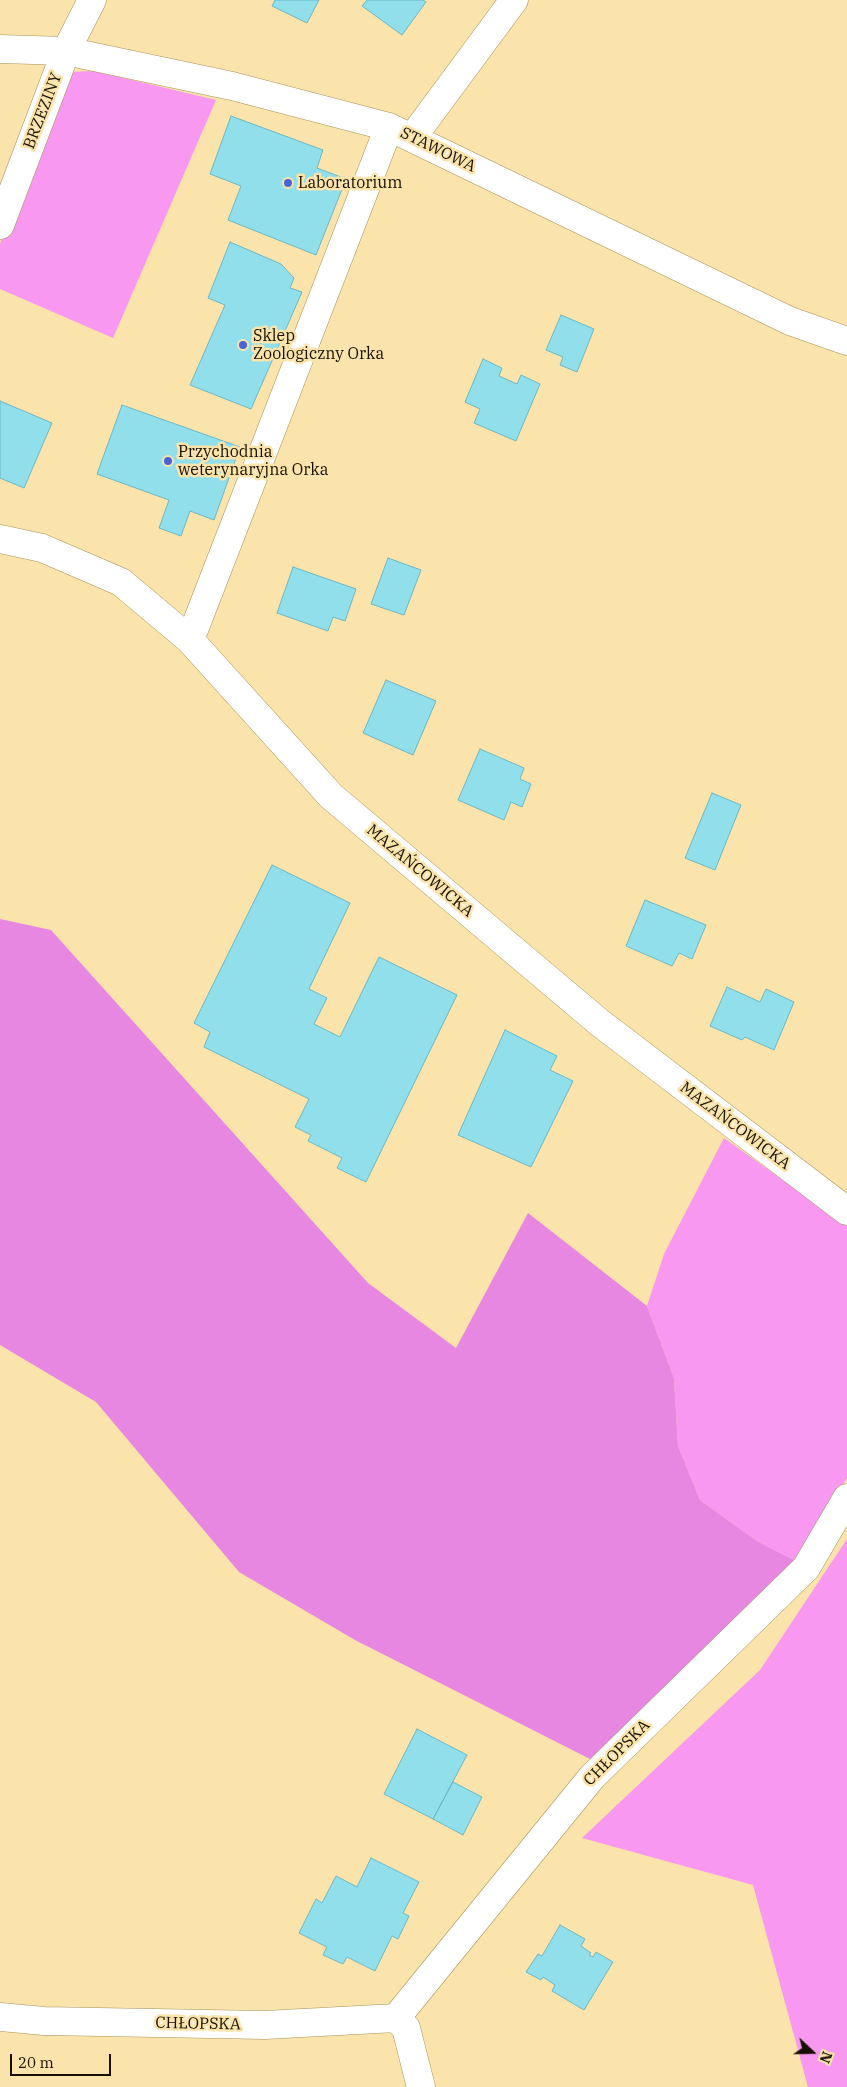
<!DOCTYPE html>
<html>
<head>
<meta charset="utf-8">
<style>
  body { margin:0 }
  #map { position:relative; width:847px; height:2087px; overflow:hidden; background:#fae4ab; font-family:"IBM Plex Serif",serif }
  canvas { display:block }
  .north { position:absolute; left:787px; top:2027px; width:50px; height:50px; -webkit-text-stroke:4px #fae4ab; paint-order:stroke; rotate:111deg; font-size:14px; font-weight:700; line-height:20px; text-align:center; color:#170f00 }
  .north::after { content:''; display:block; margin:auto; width:18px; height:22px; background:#170f00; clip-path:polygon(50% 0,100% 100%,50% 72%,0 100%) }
  .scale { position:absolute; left:10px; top:2054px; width:101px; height:22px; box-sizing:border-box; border:2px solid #170f00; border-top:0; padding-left:6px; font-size:15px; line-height:18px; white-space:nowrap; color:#170f00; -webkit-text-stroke:4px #fae4ab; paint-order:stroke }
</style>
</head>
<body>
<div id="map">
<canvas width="847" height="2087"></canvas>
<div class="north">N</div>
<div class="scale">20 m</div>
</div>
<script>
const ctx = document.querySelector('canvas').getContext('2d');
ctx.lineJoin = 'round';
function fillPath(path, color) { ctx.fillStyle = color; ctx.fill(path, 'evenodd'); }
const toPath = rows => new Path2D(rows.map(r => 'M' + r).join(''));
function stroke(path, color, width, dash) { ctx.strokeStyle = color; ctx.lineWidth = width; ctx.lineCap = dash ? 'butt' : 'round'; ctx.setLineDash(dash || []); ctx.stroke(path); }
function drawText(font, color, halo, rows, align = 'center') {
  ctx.font = font + ' "IBM Plex Serif",serif'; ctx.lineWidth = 5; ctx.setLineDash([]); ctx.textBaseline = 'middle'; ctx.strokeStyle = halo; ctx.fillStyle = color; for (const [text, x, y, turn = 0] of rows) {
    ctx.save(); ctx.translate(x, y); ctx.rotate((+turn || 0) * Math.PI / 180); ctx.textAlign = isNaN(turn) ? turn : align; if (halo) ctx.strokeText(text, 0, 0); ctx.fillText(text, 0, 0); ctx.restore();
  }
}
fillPath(toPath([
  [94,71,216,100,113,338,0,289,0,244,66,72],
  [724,1138,847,1226,847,1478,798,1562,757,1541,700,1500,678,1446,674,1378,647,1306,664,1254],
  [847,1539,847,2087,808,2087,753,1885,582,1838,760,1670]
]), '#f898f1');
fillPath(toPath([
  [0,919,51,930,368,1283,456,1348,528,1213,647,1306,674,1378,678,1446,700,1500,757,1541,798,1562,594,1761,355,1640,239,1572,96,1402,0,1345]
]), '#e887e2');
const building = toPath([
  [275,0,319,0,307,23,272,6,275,0],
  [367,0,423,0,426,2,402,35,362,6,367,0],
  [231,116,323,150,317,168,346,179,316,255,228,220,241,186,210,174,231,116],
  [230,242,281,264,294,278,290,288,302,292,251,409,190,385,225,305,208,298,230,242],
  [561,315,594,329,577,372,560,365,563,357,546,350,561,315],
  [483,359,502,368,499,376,517,384,521,375,540,384,516,441,474,423,480,409,465,402,483,359],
  [0,401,52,423,24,488,0,478,0,401],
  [122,405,240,447,214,520,190,511,181,536,159,528,169,500,97,474,122,405],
  [388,558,421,570,404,615,371,604,388,558],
  [293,567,356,589,345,621,333,617,328,631,277,613,293,567],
  [386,680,436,701,413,755,363,733,386,680],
  [480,749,524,768,520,779,531,784,522,807,511,802,504,820,458,800,480,749],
  [712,793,741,805,715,870,685,858,712,793],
  [272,865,350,903,309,989,327,998,314,1024,340,1037,379,957,457,995,366,1182,337,1168,342,1158,308,1141,311,1135,295,1127,309,1099,204,1047,210,1032,194,1023,272,865],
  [645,900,706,925,692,959,679,953,672,966,626,946,645,900],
  [727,987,760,1002,766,989,794,1002,774,1050,745,1037,742,1040,710,1026,727,987],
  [505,1030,557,1056,550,1070,573,1081,531,1167,458,1135,505,1030],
  [417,1729,467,1755,433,1819,384,1794,417,1729],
  [453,1782,482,1797,463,1835,433,1819,453,1782],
  [371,1858,419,1882,403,1913,409,1916,398,1939,392,1936,375,1971,347,1957,343,1964,323,1955,327,1947,299,1933,316,1899,322,1903,336,1876,357,1887,371,1858],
  [560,1925,585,1939,581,1946,591,1953,589,1955,593,1957,596,1952,613,1962,584,2010,552,1991,555,1985,543,1977,541,1980,526,1972,538,1954,542,1956,560,1925]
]);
fillPath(building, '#92dfec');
stroke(building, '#6bb7c4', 1);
const street = toPath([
  [0,49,66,51,232,86,389,127,790,321,847,341],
  [412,138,514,0],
  [0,225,66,51,92,0],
  [0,539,42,548,121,582,190,640,331,796,600,1023,847,1211],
  [190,640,389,127],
  [0,2017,44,2021,265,2025,396,2018,592,1777,806,1568,847,1498],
  [396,2018,406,2028,421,2087]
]);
stroke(street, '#a7925b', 29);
stroke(street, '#fff', 28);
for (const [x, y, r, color] of [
  [288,183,5,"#4864d8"],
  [243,345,5,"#4864d8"],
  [168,461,5,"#4864d8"]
]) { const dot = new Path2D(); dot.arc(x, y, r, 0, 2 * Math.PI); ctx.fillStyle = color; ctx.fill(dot); stroke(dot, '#fae4ab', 2); }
drawText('16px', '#170f00', '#fae4ab', [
  ["BRZEZINY",43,111,-69],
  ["STAWOWA",438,150,26],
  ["MAZAŃCOWICKA",420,871,40],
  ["MAZAŃCOWICKA",735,1126,37],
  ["CHŁOPSKA",617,1753,-45],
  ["CHŁOPSKA",198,2024,1]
]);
drawText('16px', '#170f00', '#fae4ab', [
  ["Laboratorium",298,183],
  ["Sklep",253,336],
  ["Zoologiczny Orka",253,354],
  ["Przychodnia",178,452],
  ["weterynaryjna Orka",178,470]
], 'left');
</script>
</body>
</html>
